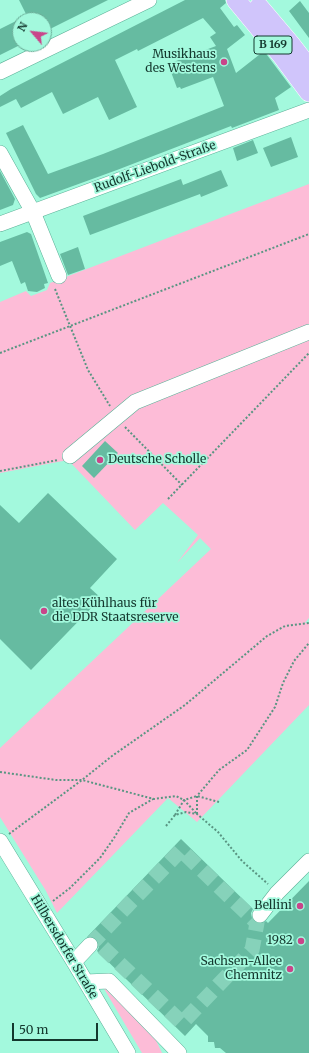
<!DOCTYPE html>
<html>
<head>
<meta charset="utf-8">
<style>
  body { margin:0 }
  #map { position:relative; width:309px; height:1053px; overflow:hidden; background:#a3f9dd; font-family:Merriweather,serif }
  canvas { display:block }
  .north { position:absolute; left:12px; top:12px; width:40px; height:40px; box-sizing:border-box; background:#a3f9dd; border:1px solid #6aac97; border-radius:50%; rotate:298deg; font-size:11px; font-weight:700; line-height:16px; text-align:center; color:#14382e }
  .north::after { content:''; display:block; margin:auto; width:14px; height:18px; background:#c9458a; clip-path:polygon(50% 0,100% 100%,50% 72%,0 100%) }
  .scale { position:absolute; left:12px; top:1023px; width:86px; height:18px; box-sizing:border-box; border:2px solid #14382e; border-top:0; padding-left:5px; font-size:12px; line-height:14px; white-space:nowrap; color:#14382e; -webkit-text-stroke:3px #a3f9dd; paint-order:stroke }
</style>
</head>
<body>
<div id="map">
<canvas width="309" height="1053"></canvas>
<div class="north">N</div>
<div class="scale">50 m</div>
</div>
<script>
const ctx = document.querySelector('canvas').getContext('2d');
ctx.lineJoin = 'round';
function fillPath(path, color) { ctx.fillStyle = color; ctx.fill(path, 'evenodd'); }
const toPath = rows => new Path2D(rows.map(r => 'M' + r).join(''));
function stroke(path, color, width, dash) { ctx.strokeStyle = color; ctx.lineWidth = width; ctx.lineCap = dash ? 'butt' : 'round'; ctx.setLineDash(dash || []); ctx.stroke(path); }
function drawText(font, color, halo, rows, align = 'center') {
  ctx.font = font + ' Merriweather,serif'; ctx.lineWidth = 3.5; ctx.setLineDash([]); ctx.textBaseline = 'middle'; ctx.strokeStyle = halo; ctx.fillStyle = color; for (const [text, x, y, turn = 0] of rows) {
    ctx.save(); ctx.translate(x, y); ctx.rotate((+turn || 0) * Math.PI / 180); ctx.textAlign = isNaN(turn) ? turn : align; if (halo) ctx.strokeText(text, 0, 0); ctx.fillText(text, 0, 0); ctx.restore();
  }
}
fillPath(toPath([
  [309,184,309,618,305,623,309,623,309,705,197,822,168,798,57,913,46,891,0,817,0,748,211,549,200,538,177,563,198,535,163,503,135,530,68,460,0,473,0,302,26,291,31,296,47,290,50,283],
  [109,986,154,1036,162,1053,142,1053,103,987]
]), '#fdbcd7');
fillPath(toPath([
  [19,0,108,0,44,32,44,20,29,20],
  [185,0,225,0,226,3,220,8,234,27,237,25,245,35,227,49,236,73,264,51,291,87,275,98,279,110,232,128,231,126,117,170,40,198,36,194,6,133,23,125,48,174,103,154,224,106,213,77,181,89,180,87,177,88,168,64,216,46,210,37,216,33,203,18,138,51,137,49,115,60,137,107,109,120,98,97,63,114,52,92,21,108,16,99,0,107,0,96,11,89],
  [300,1,309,13,309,38,289,11],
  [20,19,20,45,0,55,0,29],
  [291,137,298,157,271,167,263,148],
  [253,140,258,153,237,161,233,148],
  [221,170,228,186,201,197,200,194,90,235,83,216,181,179,183,185],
  [0,171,15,199,13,205,0,210],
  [27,232,31,234,48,283,44,284,45,288,37,292,28,291,25,282,21,284,12,261,0,266,0,242],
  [78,247,85,269,68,275,60,254],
  [105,441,118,453,94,478,82,466],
  [48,493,117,559,90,588,101,598,31,670,0,639,0,505,19,523],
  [181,839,253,909,251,913,252,918,254,922,258,924,263,923,266,921,268,923,309,881,309,1053,226,1053,220,1048,215,1048,214,1042,208,1042,208,1036,196,1024,185,1036,97,951,99,947,98,942,96,939,92,936,87,937]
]), '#66bba1');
stroke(toPath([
  [90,945,95,940,128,905,181,850,257,923,252,950,182,1023,95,940]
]), '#86d2ba', 15, [15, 8]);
const minor = toPath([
  [0,72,149,0],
  [0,153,33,212,59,276],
  [0,224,309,110],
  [70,456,135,402,309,332],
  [0,841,74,962,128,1053],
  [260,915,277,893,309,861],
  [74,962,90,945],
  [86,982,109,981,179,1053]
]);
const major = toPath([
  [236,0,283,57,309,92],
  [259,7,292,46,309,68]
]);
stroke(minor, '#5bb097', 16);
stroke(major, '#fff', 20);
stroke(toPath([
  [55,289,88,370,110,406],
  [0,353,309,234],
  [125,427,182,485],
  [0,471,58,460],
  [168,499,309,353],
  [0,772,56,780,82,780,154,799,176,796,184,800,196,813],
  [197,814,197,796,219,770,247,750,275,707,283,683,294,661,309,643],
  [175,815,184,800,197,796,219,802],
  [166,826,175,815,186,812,197,814,218,832,242,861,268,884],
  [9,834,82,780,112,756,185,705,267,636,285,626,309,623],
  [53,901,70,888,100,858,114,838,129,813,153,799]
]), '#599582', 2, [2, 2]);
stroke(minor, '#fff', 15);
stroke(major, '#d0c5fb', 19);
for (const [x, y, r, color] of [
  [224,62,4,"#c9458a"],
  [100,460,4,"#c9458a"],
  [44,611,4,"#c9458a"],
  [300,906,4,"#c9458a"],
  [301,941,4,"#c9458a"],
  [290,969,4,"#c9458a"]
]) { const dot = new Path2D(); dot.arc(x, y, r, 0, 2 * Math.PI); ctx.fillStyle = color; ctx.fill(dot); stroke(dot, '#a3f9dd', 1.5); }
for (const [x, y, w] of [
  [273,45,38]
]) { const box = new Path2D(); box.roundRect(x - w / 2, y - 9, w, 18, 3); ctx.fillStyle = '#a3f9dd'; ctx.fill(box); stroke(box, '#14382e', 1); }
drawText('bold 11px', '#14382e', null, [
  ["B 169",273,45]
]);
drawText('12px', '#14382e', '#a3f9dd', [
  ["Musikhaus",216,55],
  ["des Westens",216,69],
  ["Deutsche Scholle",108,460,"left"],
  ["altes Kühlhaus für",52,604,"left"],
  ["die DDR Staatsreserve",52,618,"left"],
  ["Bellini",292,906],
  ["1982",293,941],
  ["Sachsen-Allee",282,962],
  ["Chemnitz",282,976]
], 'right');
drawText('12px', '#14382e', '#a3f9dd', [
  ["Rudolf-Liebold-Straße",155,167,-20],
  ["Hilbersdorfer Straße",64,947,59]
]);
</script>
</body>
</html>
